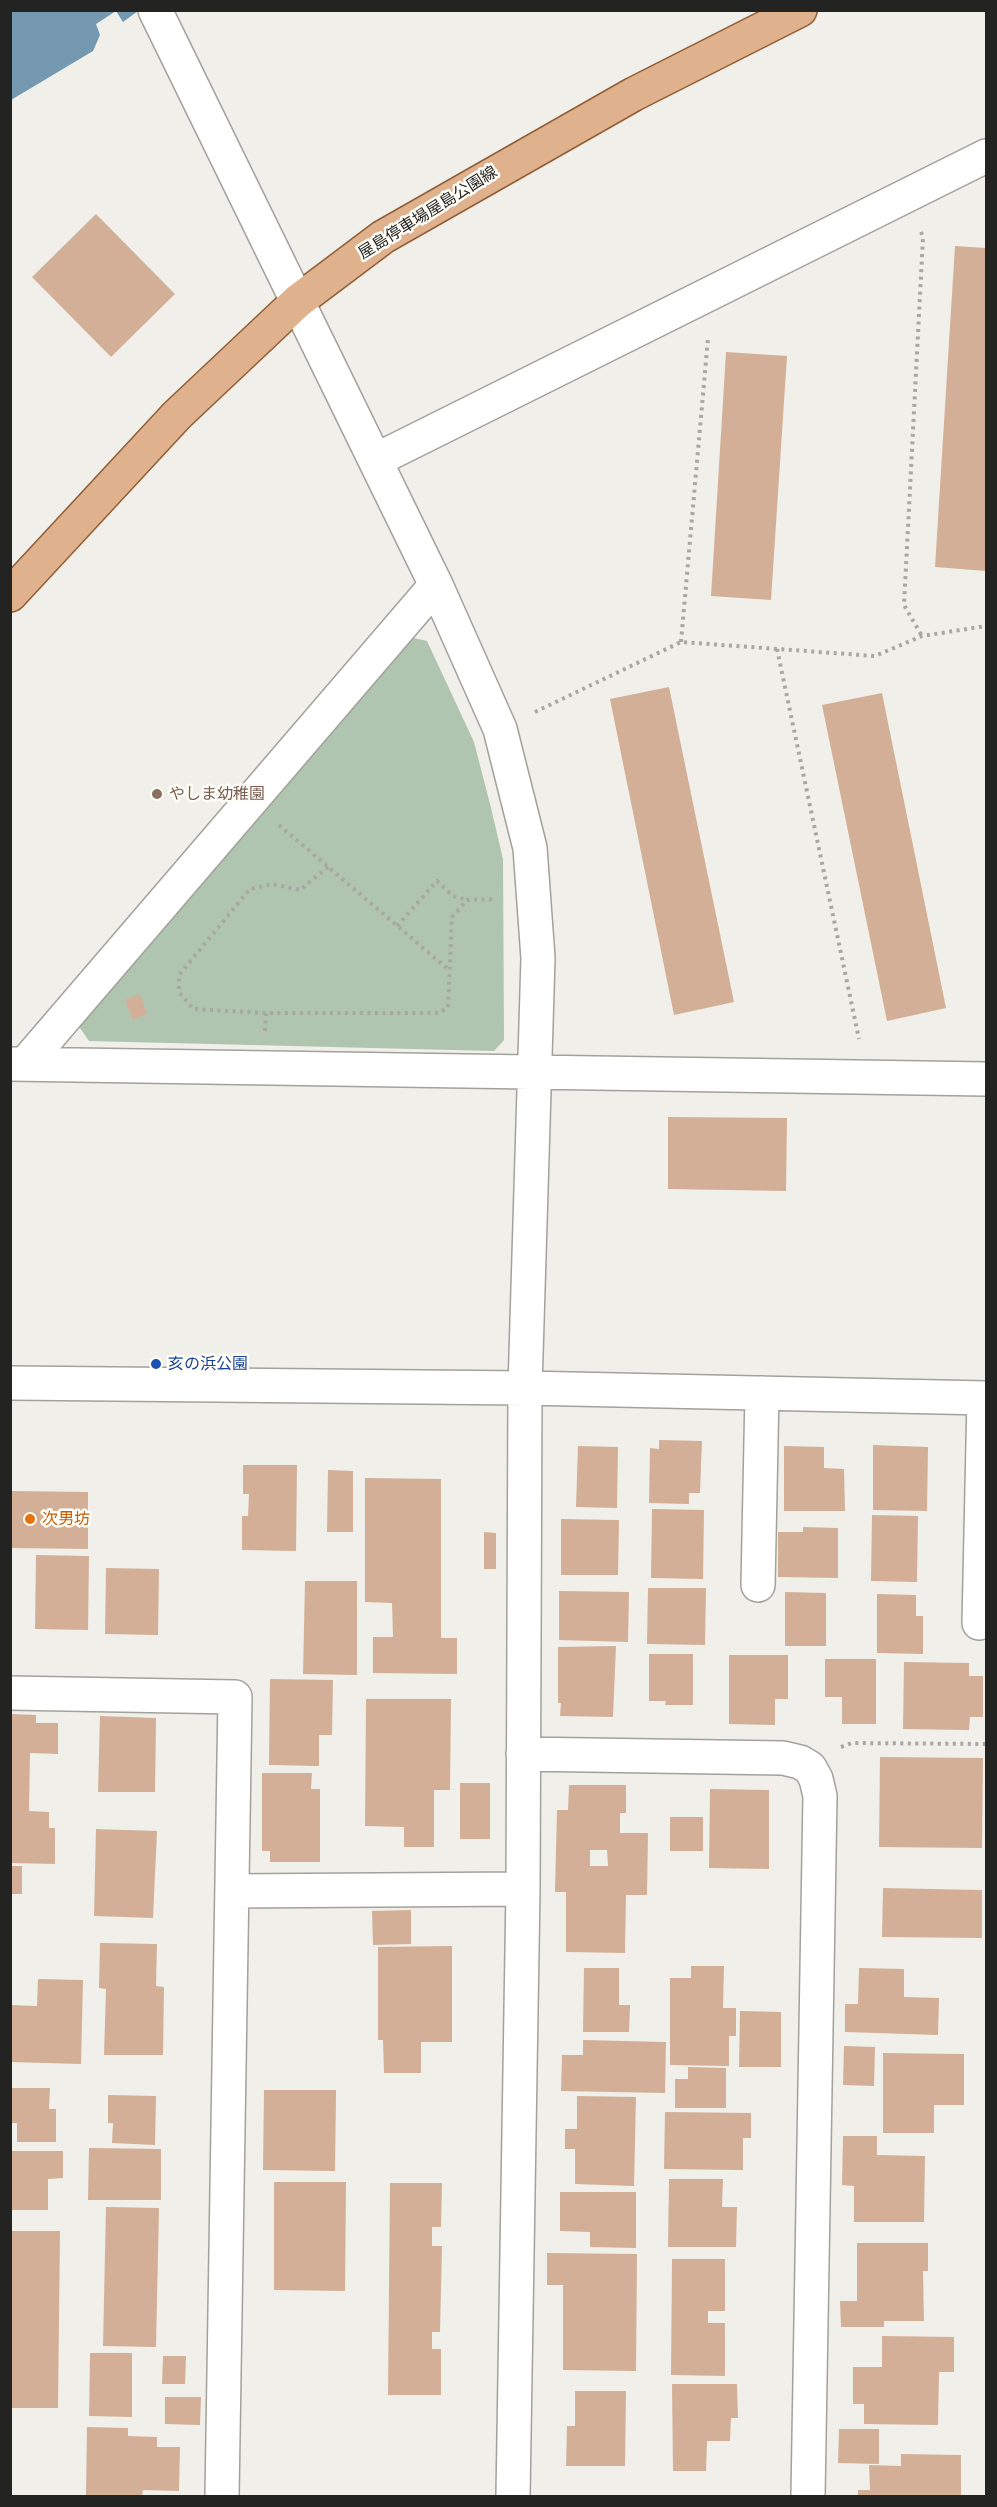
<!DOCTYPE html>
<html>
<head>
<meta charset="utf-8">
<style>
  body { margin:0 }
  #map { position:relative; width:997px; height:2507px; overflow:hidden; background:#f1efe9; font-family:"IBM Plex Sans",sans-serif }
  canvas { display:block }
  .frame { position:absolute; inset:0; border:12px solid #232321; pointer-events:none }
</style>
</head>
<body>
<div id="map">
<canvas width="997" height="2507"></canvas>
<div class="frame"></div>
</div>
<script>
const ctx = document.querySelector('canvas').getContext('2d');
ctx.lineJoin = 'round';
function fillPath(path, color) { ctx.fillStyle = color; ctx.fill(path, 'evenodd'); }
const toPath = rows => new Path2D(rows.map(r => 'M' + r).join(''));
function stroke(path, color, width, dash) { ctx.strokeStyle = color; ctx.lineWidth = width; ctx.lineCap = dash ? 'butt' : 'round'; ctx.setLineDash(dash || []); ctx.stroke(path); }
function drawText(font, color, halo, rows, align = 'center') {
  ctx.font = font + ' "IBM Plex Sans","Noto Sans JP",sans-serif'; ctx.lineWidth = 5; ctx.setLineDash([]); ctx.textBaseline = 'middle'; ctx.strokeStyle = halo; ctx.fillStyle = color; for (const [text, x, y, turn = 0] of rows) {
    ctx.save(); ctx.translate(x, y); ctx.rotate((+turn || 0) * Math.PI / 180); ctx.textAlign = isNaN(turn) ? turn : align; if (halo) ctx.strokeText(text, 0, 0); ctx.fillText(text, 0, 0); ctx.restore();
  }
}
fillPath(toPath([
  [405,636,427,641,474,742,491,808,503,859,504,1040,494,1051,89,1041,78,1025]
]), '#b0c5af');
fillPath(toPath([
  [12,11,12,10,138,11,123,22,116,11,96,24,100,35,93,51,11,100]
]), '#7498af');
fillPath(toPath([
  [96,214,175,294,111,357,32,277],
  [955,246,986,248,986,571,935,567],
  [726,352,787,356,771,600,711,596],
  [669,687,734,1002,674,1015,610,699],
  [882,693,946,1008,887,1021,822,705],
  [140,994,147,1014,133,1020,125,1000],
  [668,1117,787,1118,786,1191,668,1189],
  [659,1440,702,1441,700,1493,689,1493,689,1504,649,1503,650,1448,659,1449],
  [873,1445,928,1447,927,1511,873,1510],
  [578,1446,618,1447,617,1508,576,1507],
  [784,1446,824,1447,824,1468,844,1469,845,1511,784,1511],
  [243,1465,297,1465,296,1551,242,1550,242,1516,248,1516,249,1494,243,1494],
  [328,1470,353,1471,353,1532,327,1532],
  [365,1478,441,1479,441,1638,457,1638,457,1674,373,1673,373,1637,393,1637,392,1603,365,1602],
  [10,1491,88,1492,88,1549,10,1548],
  [652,1509,704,1510,703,1579,651,1578],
  [872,1515,918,1516,917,1582,871,1581],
  [561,1519,619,1520,618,1575,561,1575],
  [803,1527,838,1528,838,1578,778,1577,778,1532,803,1532],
  [484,1532,496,1533,496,1569,484,1569],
  [36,1555,89,1556,88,1630,35,1629],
  [106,1568,159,1569,158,1635,105,1634],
  [305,1581,357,1581,357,1675,303,1674],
  [648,1588,706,1588,705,1645,647,1644],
  [559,1591,629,1592,628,1642,559,1640],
  [785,1592,826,1593,826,1646,785,1646],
  [877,1594,916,1595,916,1616,923,1616,923,1654,877,1653],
  [616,1646,613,1717,560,1716,561,1703,558,1703,558,1647],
  [649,1654,693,1654,693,1705,665,1705,666,1701,649,1701],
  [729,1655,788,1655,788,1699,775,1699,775,1725,729,1724],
  [825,1659,876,1659,876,1724,842,1724,842,1697,825,1697],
  [904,1662,969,1663,969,1676,983,1676,983,1717,970,1717,969,1730,903,1729],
  [270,1679,333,1680,332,1735,319,1735,319,1766,269,1765],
  [366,1699,451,1699,450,1790,434,1790,434,1847,404,1847,404,1827,365,1826],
  [10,1714,36,1715,36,1723,58,1723,58,1754,30,1753,29,1811,49,1812,49,1828,55,1828,55,1864,10,1863],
  [100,1716,156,1718,155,1792,98,1792],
  [880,1757,983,1758,982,1848,879,1847],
  [262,1773,312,1773,311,1789,320,1789,320,1862,270,1862,270,1851,262,1851],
  [460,1783,490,1783,490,1839,460,1839],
  [569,1785,626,1785,626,1813,620,1813,620,1833,648,1833,647,1895,626,1895,625,1953,566,1952,566,1892,555,1892,557,1810,568,1810],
  [590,1850,607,1850,608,1866,590,1866],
  [710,1789,769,1790,769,1869,709,1868],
  [670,1817,703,1817,703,1851,670,1851],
  [96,1829,157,1831,153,1918,94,1916],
  [10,1866,22,1866,22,1894,10,1894],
  [883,1888,982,1890,982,1938,882,1937],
  [411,1910,411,1944,373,1945,372,1911],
  [100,1943,157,1944,156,1986,164,1987,163,2055,104,2055,106,1989,99,1988],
  [452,1946,452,2042,421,2042,421,2073,384,2073,383,2040,378,2040,378,1947],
  [691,1966,724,1966,723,2008,736,2008,736,2036,729,2036,729,2066,670,2065,670,1978,691,1978],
  [584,1968,619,1968,619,2005,630,2005,629,2032,583,2032],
  [859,1968,904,1969,904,1997,939,1998,938,2035,845,2032,845,2004,858,2004],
  [38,1979,83,1980,81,2064,10,2062,10,2005,37,2006],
  [740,2011,781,2012,781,2067,739,2067],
  [583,2040,666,2042,665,2093,561,2091,562,2055,583,2055],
  [844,2046,875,2047,874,2086,843,2085],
  [883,2053,964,2054,964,2105,934,2105,934,2133,883,2133],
  [688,2067,726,2068,726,2108,675,2108,675,2079,688,2079],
  [12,2088,50,2088,49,2109,56,2109,56,2142,17,2142,17,2123,11,2123],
  [264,2090,336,2090,335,2171,263,2170],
  [108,2095,156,2096,155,2145,112,2143,113,2123,108,2123],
  [577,2096,636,2097,634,2186,575,2184,575,2149,565,2149,565,2129,577,2129],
  [665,2112,751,2113,751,2138,743,2138,743,2170,664,2169],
  [843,2136,877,2136,877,2155,925,2156,924,2222,854,2222,854,2186,842,2185],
  [89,2148,161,2149,161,2200,88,2200],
  [10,2151,63,2151,63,2178,48,2179,48,2210,10,2210],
  [669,2179,723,2179,722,2207,737,2207,736,2247,668,2247],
  [274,2182,346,2182,345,2291,274,2290],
  [390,2183,442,2183,441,2227,432,2227,432,2246,442,2246,440,2332,432,2332,432,2349,441,2349,441,2395,388,2395],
  [560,2192,636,2192,636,2248,590,2247,590,2232,560,2231],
  [106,2207,159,2208,156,2347,103,2346],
  [10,2231,60,2231,58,2408,10,2408],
  [857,2243,928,2243,928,2271,923,2271,924,2321,884,2321,884,2327,841,2327,840,2301,857,2301],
  [547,2253,637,2254,636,2371,563,2370,563,2285,547,2285],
  [672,2259,725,2259,725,2311,708,2311,708,2323,725,2323,725,2376,671,2375],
  [882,2336,954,2337,954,2372,939,2372,938,2425,864,2424,864,2404,853,2404,853,2367,882,2367],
  [90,2353,132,2353,132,2417,89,2416],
  [163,2356,186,2356,185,2384,162,2384],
  [672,2384,737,2384,738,2418,731,2418,730,2441,707,2441,706,2471,673,2471],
  [575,2391,626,2391,625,2466,566,2466,567,2426,575,2426],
  [165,2397,201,2397,200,2425,165,2424],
  [87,2427,128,2428,128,2436,157,2437,157,2447,180,2447,179,2491,143,2490,142,2496,86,2495],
  [839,2429,879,2429,879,2464,838,2463],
  [901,2454,961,2455,961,2496,858,2496,858,2490,870,2490,869,2465,901,2466]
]), '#d3af97');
const minor = toPath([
  [155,10,436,585,500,729,530,848,538,958,525,1388,523,1889,513,2496],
  [376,460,986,156],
  [10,1064,986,1079],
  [25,1064,436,585],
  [10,1383,525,1388,986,1398],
  [758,1585,762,1393],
  [979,1623,984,1398],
  [10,1693,235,1697,222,2496],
  [523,1754,783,1758,800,1762,810,1768,816,1779,820,1796,808,2496],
  [232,1891,523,1889]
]);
const major = toPath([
  [10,595,177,415,298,301,383,237,634,94,800,10]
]);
stroke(minor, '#a2a19b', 36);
stroke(major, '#905e36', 36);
stroke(toPath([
  [921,232,923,237,904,605,922,636],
  [681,642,708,338],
  [777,649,859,1039],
  [535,712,681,642,875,656,922,636,986,626],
  [279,825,449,970],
  [328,867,300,890,273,884,250,889,179,975,179,992,193,1009,266,1013,437,1013,448,1008,452,917,467,900,496,899],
  [397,926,437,881,453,896,467,900],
  [265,1031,266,1013],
  [841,1747,852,1743,986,1744]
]), '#a9a7a3', 4, [3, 4.5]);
stroke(minor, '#fff', 33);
stroke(major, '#dfb28d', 33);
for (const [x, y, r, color] of [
  [157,794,6,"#8d6e63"],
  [156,1364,6,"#1a4fb4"],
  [30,1519,6,"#e8710a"]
]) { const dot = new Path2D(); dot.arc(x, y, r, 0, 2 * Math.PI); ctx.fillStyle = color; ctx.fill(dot); stroke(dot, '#fefdf7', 2); }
drawText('16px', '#232321', '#fefdf7', [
  ["屋島停車場屋島公園線",428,213,-32]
]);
drawText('16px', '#785e54', '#fefdf7', [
  ["やしま幼稚園",169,794]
], 'left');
drawText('16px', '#164399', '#fefdf7', [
  ["亥の浜公園",168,1364]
], 'left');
drawText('16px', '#c56008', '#fefdf7', [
  ["次男坊",42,1519]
], 'left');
</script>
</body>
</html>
